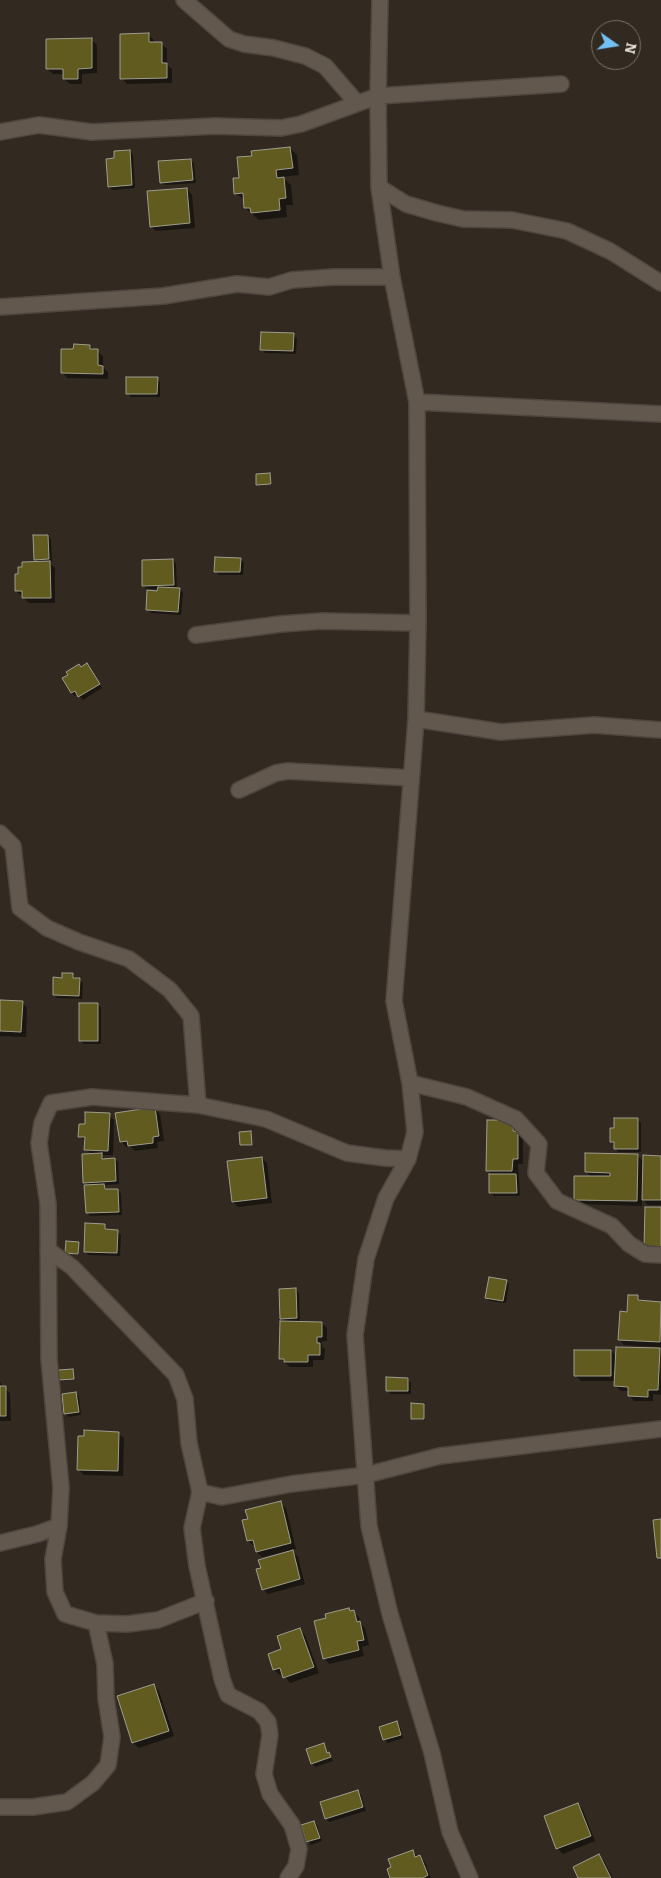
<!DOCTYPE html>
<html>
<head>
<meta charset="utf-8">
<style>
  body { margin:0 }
  #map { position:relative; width:661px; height:1878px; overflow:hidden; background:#322a20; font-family:Bitter,serif }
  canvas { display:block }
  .north { position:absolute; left:591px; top:20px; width:50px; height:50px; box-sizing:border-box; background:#322a20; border:1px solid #79726a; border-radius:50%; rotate:103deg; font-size:14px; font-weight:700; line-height:20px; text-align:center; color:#e4dfd8 }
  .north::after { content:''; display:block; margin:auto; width:18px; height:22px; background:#71c1f5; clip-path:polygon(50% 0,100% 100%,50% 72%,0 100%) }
</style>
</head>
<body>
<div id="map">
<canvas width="661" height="1878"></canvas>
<div class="north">N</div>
</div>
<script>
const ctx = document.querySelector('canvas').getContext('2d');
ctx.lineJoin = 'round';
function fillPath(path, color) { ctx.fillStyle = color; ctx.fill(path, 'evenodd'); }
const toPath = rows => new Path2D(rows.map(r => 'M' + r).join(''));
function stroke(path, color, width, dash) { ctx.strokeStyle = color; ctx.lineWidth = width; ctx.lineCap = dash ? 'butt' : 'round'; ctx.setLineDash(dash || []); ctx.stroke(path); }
fillPath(toPath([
  [148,34,154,40,154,43,161,43,167,49,167,65,172,69,172,83,127,84,122,78],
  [91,39,97,45,97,73,82,74,82,84,70,84,64,79,64,74,53,74,47,69],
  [290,148,297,155,299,175,282,177,291,185,293,205,286,205,287,217,259,220,245,208,245,200,235,193,240,179],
  [130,151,133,155,135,188,113,190,109,187,115,159],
  [191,160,194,164,196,183,165,185,161,182],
  [187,189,192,195,195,228,156,231,151,226],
  [293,335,297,338,296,354,265,353,262,349],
  [90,346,103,356,103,367,108,372,108,379,67,378,62,372,75,351],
  [157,378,160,382,160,397,131,397,127,393],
  [270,474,272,485,257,484],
  [48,536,51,539,52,562,49,562,55,568,55,603,29,603,16,591,38,563,35,559],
  [240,559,244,562,243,575,219,575,216,571],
  [173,560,176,564,177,589,180,589,183,593,181,615,151,613,147,609,159,589,147,589,143,586],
  [87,665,102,688,83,700,78,694,75,696,72,693,81,668],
  [73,974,76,979,79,979,83,983,82,999,57,998,54,995,63,979],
  [0,1001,22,1002,27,1008,26,1037,0,1036],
  [98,1004,101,1008,101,1044,84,1044,80,1040],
  [154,1108,160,1114,164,1141,157,1142,158,1148,135,1151,130,1146,126,1147,121,1141],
  [109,1115,114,1120,113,1155,102,1155,105,1160,115,1159,118,1162,119,1184,104,1185,107,1190,117,1190,121,1193,122,1215,90,1216,87,1213,88,1186,84,1182,91,1154,85,1149,86,1142,80,1136,86,1125],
  [637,1119,641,1123,641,1152,618,1152,611,1141],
  [489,1121,518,1127,518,1133,523,1138,523,1164,518,1164,520,1196,494,1196,490,1193,493,1176,487,1170],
  [250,1132,252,1146,243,1146,241,1145],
  [638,1156,644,1162,661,1157,661,1205,648,1205,642,1199,642,1206,580,1204,575,1199,592,1177,586,1172],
  [262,1158,267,1163,272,1203,238,1207,233,1202],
  [104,1225,108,1231,117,1231,121,1235,120,1256,88,1255,85,1251],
  [79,1243,79,1255,66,1253],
  [506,1281,509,1284,506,1303,490,1301,486,1297],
  [296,1290,299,1293,300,1323,322,1323,327,1328,327,1341,322,1341,322,1347,325,1349,324,1360,313,1360,313,1367,290,1367,280,1359,286,1323,281,1318],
  [638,1297,643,1302,661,1303,661,1347,624,1345,619,1339,628,1313],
  [660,1350,661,1395,653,1394,653,1401,634,1401,629,1395,629,1391,621,1391,615,1386,615,1381,581,1381,575,1375,611,1351,616,1356],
  [73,1371,74,1380,60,1379],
  [408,1379,411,1383,411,1394,391,1394,387,1390],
  [0,1382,3,1387,10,1393,11,1421,0,1421],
  [76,1394,79,1397,81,1415,69,1417,65,1413],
  [424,1405,425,1420,414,1420,412,1418],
  [118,1433,124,1438,123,1476,84,1475,79,1470],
  [280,1503,286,1508,296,1549,262,1557,257,1552,255,1546,254,1546,248,1541,243,1521,249,1520],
  [293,1552,298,1557,305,1584,268,1594,263,1589],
  [349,1609,359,1617,361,1624,365,1628,369,1645,362,1647,364,1656,329,1664,324,1658,328,1619],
  [300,1630,305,1635,319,1673,290,1683,283,1674,280,1675,274,1670,283,1650],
  [154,1686,159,1691,174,1736,139,1748,133,1743,119,1697],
  [396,1723,400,1726,403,1738,388,1743,385,1740,381,1728],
  [323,1745,333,1761,315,1767,312,1763],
  [358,1792,361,1795,366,1811,329,1822,326,1818],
  [578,1804,583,1810,595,1841,563,1854,558,1849,545,1817],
  [314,1822,317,1825,322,1841,311,1845,308,1841],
  [412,1851,425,1862,431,1878,391,1878],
  [599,1856,604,1861,613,1878,580,1878]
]), '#0007');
const building = toPath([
  [149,33,149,42,162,42,162,63,167,63,167,78,120,79,120,34,149,33],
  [92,38,92,68,78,69,78,79,63,79,63,69,46,69,46,39,92,38],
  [290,147,293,168,276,170,277,178,284,177,286,198,279,199,280,210,251,213,250,208,244,208,243,193,234,194,233,178,239,178,237,157,252,156,251,151,290,147],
  [130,150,132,185,108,187,106,159,114,158,114,151,130,150],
  [191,159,193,180,160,183,158,161,191,159],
  [187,188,190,223,150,227,147,191,187,188],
  [261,332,294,333,293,351,260,350,261,332],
  [74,344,90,345,90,349,98,349,98,365,103,366,103,374,61,373,61,349,73,349,74,344],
  [126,377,158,377,157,394,126,394,126,377],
  [270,473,271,484,256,485,256,474,270,473],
  [33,535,48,535,49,559,34,560,33,535],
  [215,557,241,558,240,572,214,572,215,557],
  [173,559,174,585,142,586,142,560,173,559],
  [50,561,51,598,22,598,22,591,15,591,15,574,18,574,18,567,22,567,22,562,50,561],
  [158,587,180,588,178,612,146,610,147,590,157,591,158,587],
  [87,663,100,684,78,697,75,691,71,693,62,678,68,675,66,672,79,664,81,667,87,663],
  [62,973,73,973,73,978,80,978,79,996,53,995,53,977,62,978,62,973],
  [0,1000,23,1001,21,1032,0,1031,0,1000],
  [79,1003,98,1003,98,1041,79,1041,79,1003],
  [155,1107,159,1136,153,1137,153,1143,128,1146,127,1141,120,1142,115,1113,155,1107],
  [85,1112,110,1113,108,1151,84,1150,85,1137,78,1137,79,1124,85,1124,85,1112],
  [614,1118,638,1118,638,1149,614,1149,614,1142,610,1142,610,1128,614,1128,614,1118],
  [487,1120,514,1120,513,1131,518,1132,518,1159,513,1159,512,1171,486,1171,487,1120],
  [251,1131,252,1145,240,1145,239,1132,251,1131],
  [102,1153,102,1159,115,1158,116,1181,83,1183,82,1154,102,1153],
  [585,1153,638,1154,637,1201,574,1200,574,1176,610,1176,610,1173,585,1172,585,1153],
  [643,1155,661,1156,661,1200,642,1200,643,1155],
  [262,1157,267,1198,232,1202,227,1161,262,1157],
  [489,1174,516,1174,517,1193,489,1193,489,1174],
  [104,1184,105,1189,118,1189,119,1212,86,1213,84,1185,104,1184],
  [645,1207,661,1207,661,1248,644,1247,645,1207],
  [85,1223,105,1224,105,1229,118,1230,117,1253,84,1252,85,1223],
  [66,1241,79,1242,78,1254,65,1253,66,1241],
  [489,1277,507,1280,503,1301,485,1298,489,1277],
  [296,1288,297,1318,280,1319,279,1289,296,1288],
  [628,1295,638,1295,638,1300,661,1302,660,1342,618,1340,620,1311,627,1312,628,1295],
  [280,1321,322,1322,322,1337,317,1337,317,1343,320,1343,320,1355,308,1355,308,1362,284,1362,284,1359,279,1359,280,1321],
  [616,1347,660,1348,658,1390,648,1390,648,1397,628,1396,628,1387,614,1386,616,1347],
  [574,1350,611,1350,611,1376,574,1376,574,1350],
  [73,1369,74,1379,58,1380,58,1370,73,1369],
  [386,1377,408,1378,408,1391,386,1391,386,1377],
  [0,1386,6,1386,6,1416,0,1416,0,1386],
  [76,1392,79,1412,64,1414,62,1394,76,1392],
  [411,1403,424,1404,424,1419,411,1419,411,1403],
  [84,1430,119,1432,118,1471,77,1470,78,1436,84,1436,84,1430],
  [281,1501,291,1543,256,1552,253,1540,247,1541,242,1520,248,1519,245,1510,281,1501],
  [661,1519,661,1558,657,1558,653,1520,661,1519],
  [293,1550,300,1579,262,1590,256,1569,261,1568,258,1560,293,1550],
  [349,1608,350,1611,354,1610,357,1622,360,1621,364,1640,357,1641,359,1650,323,1659,314,1621,326,1618,325,1614,349,1608],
  [300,1628,314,1667,283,1678,280,1668,273,1670,268,1654,281,1649,277,1636,300,1628],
  [154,1684,169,1731,132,1743,117,1696,154,1684],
  [397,1721,401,1735,383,1740,379,1727,397,1721],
  [324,1743,327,1753,329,1752,331,1757,311,1764,306,1749,324,1743],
  [358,1790,363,1807,325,1819,320,1802,358,1790],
  [578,1803,591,1836,556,1849,544,1816,578,1803],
  [314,1821,320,1838,306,1842,301,1825,314,1821],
  [413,1850,415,1857,420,1855,428,1875,423,1878,390,1878,387,1869,391,1867,388,1859,413,1850],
  [599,1854,611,1878,578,1878,573,1867,599,1854]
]);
fillPath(building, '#615b1f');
stroke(building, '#9e9d8e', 1);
const minor = toPath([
  [184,0,229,39,244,44,274,48,305,56,325,66,357,103],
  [380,0,378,96,379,187,392,277,417,402,418,623,416,719,394,1001,410,1083,415,1132,408,1159,386,1198,366,1259,355,1335,369,1526,390,1614,432,1753,450,1832,470,1878],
  [0,132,39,125,92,132,215,126,281,128,301,124,378,96,561,84],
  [379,187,406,204,437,213,463,219,512,220,567,231,610,251,661,283],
  [0,307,163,296,237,284,269,287,292,280,334,277,392,277],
  [417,402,661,414],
  [196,635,281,624,322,621,418,623],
  [416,719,501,732,594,725,661,730],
  [239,790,276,773,288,771,411,778],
  [0,833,13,846,20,908,47,928,79,942,129,959,170,990,191,1016,198,1105],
  [410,1083,467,1097,516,1119,539,1144,536,1173,557,1201,612,1226,629,1244,645,1254,661,1255],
  [48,1250,72,1267,176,1375,185,1399,189,1443,200,1492,222,1497,291,1484,366,1475,440,1456,661,1429],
  [200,1492,192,1528,197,1566,222,1679,228,1695,259,1711,268,1722,270,1735,264,1774,270,1794,292,1825,299,1849,296,1866,288,1878],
  [0,1543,37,1534,59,1526],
  [206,1601,158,1620,127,1624,96,1623,65,1614,55,1592,53,1559,59,1526,61,1488,49,1359,48,1204,39,1143,42,1123,51,1103,92,1097,198,1105,266,1119,347,1153,385,1158,408,1159],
  [0,1807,33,1807,67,1802,93,1783,108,1765,112,1737,106,1698,105,1664,96,1623]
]);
stroke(minor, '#4f473f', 18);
stroke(minor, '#62584d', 15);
</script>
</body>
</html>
